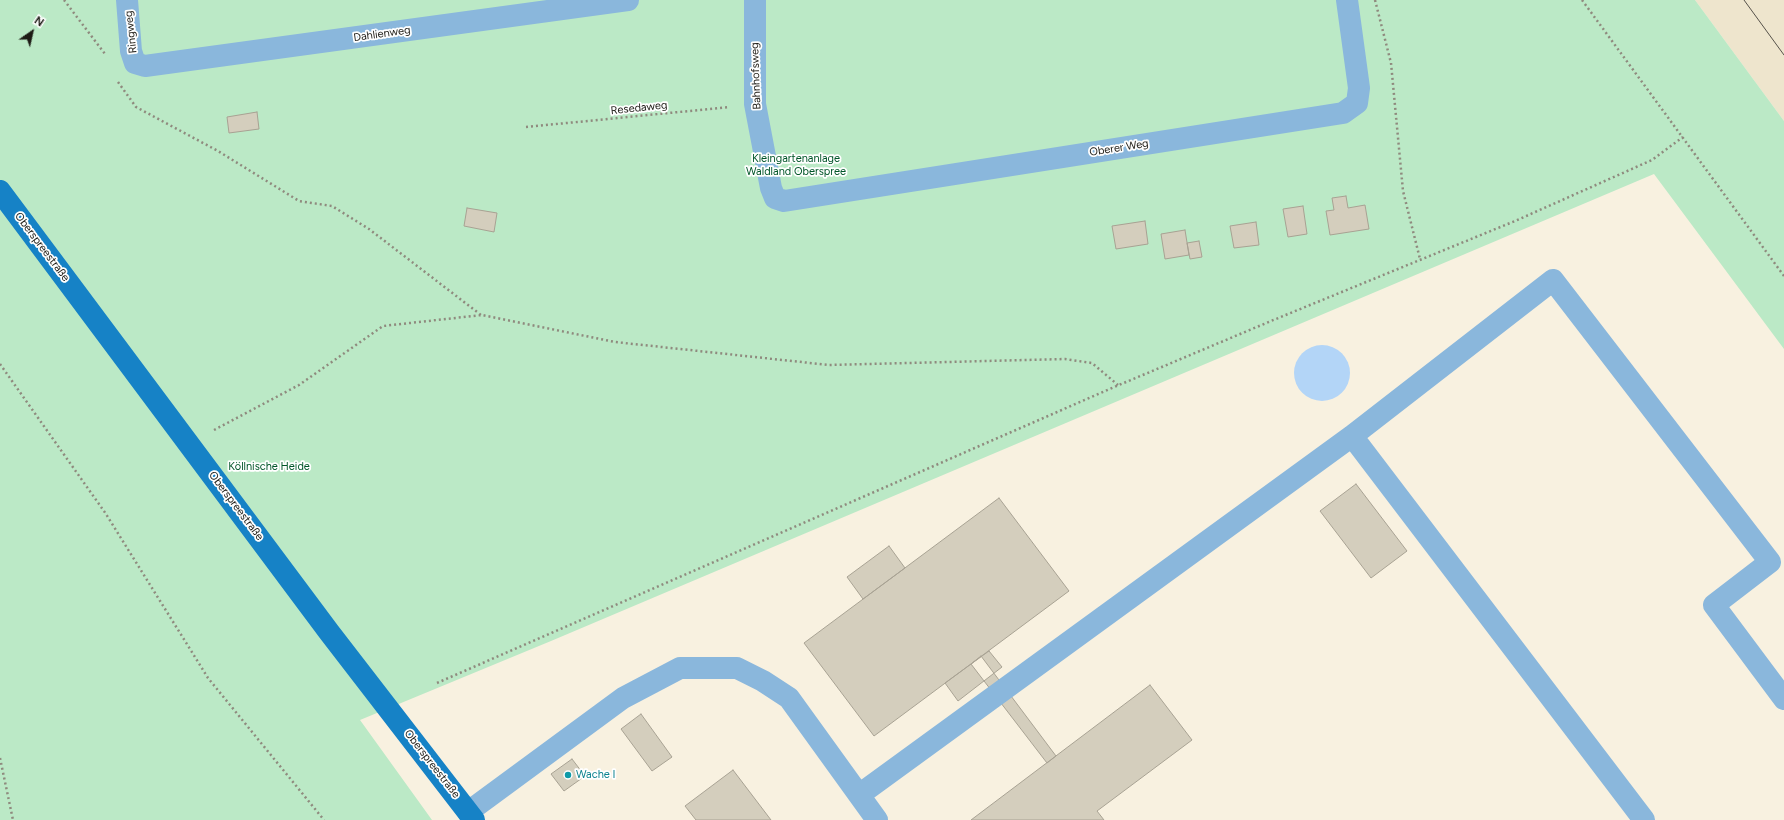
<!DOCTYPE html>
<html>
<head>
<meta charset="utf-8">
<style>
  body { margin:0 }
  #map { position:relative; width:1784px; height:820px; overflow:hidden; background:#f8f1e0; font-family:Figtree,sans-serif }
  canvas { display:block }
  .north { position:absolute; left:12px; top:12px; width:40px; height:40px; -webkit-text-stroke:3px #fff; paint-order:stroke; rotate:34deg; font-size:11px; font-weight:700; line-height:16px; text-align:center; color:#1d1b15 }
  .north::after { content:''; display:block; margin:auto; width:14px; height:18px; background:#1d1b15; clip-path:polygon(50% 0,100% 100%,50% 72%,0 100%) }
</style>
</head>
<body>
<div id="map">
<canvas width="1784" height="820"></canvas>
<div class="north">N</div>
</div>
<script>
const ctx = document.querySelector('canvas').getContext('2d');
ctx.lineJoin = 'round';
function fillPath(path, color) { ctx.fillStyle = color; ctx.fill(path, 'evenodd'); }
const toPath = rows => new Path2D(rows.map(r => 'M' + r).join(''));
function stroke(path, color, width, dash) { ctx.strokeStyle = color; ctx.lineWidth = width; ctx.lineCap = dash ? 'butt' : 'round'; ctx.setLineDash(dash || []); ctx.stroke(path); }
function drawText(font, color, halo, rows, align = 'center') {
  ctx.font = font + ' Figtree,sans-serif'; ctx.lineWidth = 3.5; ctx.setLineDash([]); ctx.textBaseline = 'middle'; ctx.strokeStyle = halo; ctx.fillStyle = color; for (const [text, x, y, turn = 0] of rows) {
    ctx.save(); ctx.translate(x, y); ctx.rotate((+turn || 0) * Math.PI / 180); ctx.textAlign = isNaN(turn) ? turn : align; if (halo) ctx.strokeText(text, 0, 0); ctx.fillText(text, 0, 0); ctx.restore();
  }
}
fillPath(toPath([
  [1695,0,1784,0,1784,121]
]), '#eee5cd');
fillPath(toPath([
  [0,0,1695,0,1784,121,1784,349,1654,174,551,641,360,720,432,820,0,820]
]), '#bbe9c6');
fillPath(toPath([
  '1294 373a28 28 0 1 1 56 0a28 28 0 1 1-56 0Z'
]), '#b3d5f7');
const building = toPath([
  [257,112,259,129,229,133,227,117,257,112],
  [1346,196,1348,208,1365,205,1369,229,1330,235,1326,211,1334,210,1332,198,1346,196],
  [1303,206,1307,234,1288,237,1283,209,1303,206],
  [467,208,497,213,494,232,464,226,467,208],
  [1145,221,1148,244,1116,249,1112,226,1145,221],
  [1256,222,1259,245,1234,248,1230,226,1256,222],
  [1185,230,1189,255,1165,259,1161,234,1185,230],
  [1199,241,1202,257,1190,259,1187,243,1199,241],
  [1356,484,1407,551,1371,578,1320,511,1356,484],
  [999,498,1069,591,874,736,804,643,999,498],
  [889,546,905,568,863,599,847,577,889,546],
  [989,651,1002,667,958,701,945,683,989,651],
  [981,656,1056,756,1047,763,971,664,981,656],
  [1150,685,1192,740,1097,811,1104,820,971,820,1150,685],
  [641,714,672,757,652,771,621,729,641,714],
  [572,759,585,776,564,791,551,774,572,759],
  [733,770,771,820,696,820,685,806,733,770]
]);
fillPath(building, '#d4cebd');
stroke(building, '#a8a293', 1);
stroke(toPath([
  [64,0,105,54],
  [1375,0,1391,63,1403,191,1420,259],
  [1582,0,1784,276],
  [118,82,136,107,218,151,299,201,332,206,369,229,481,315],
  [526,127,730,107],
  [0,364,106,514,208,678,324,820],
  [214,430,299,385,383,326,482,315,615,342,829,365,1065,359,1092,363,1118,385],
  [437,683,1119,385,1271,321,1515,221,1652,160,1683,137],
  [0,758,13,820]
]), '#8f8a7e', 2.5, [2, 3]);
stroke(toPath([
  [127,0,131,51,135,63,145,66,628,0],
  [755,0,755,104,771,188,775,198,784,201,1343,113,1357,103,1359,88,1347,0],
  [1352,436,1644,820],
  [859,795,1352,436,1553,280,1770,562,1714,605,1784,699],
  [468,812,623,698,680,668,737,668,763,681,789,698,877,820]
]), '#8ab7dc', 22);
stroke(toPath([
  [0,191,329,632,474,820]
]), '#1682c6', 22);
stroke(toPath([
  [1744,0,1784,55]
]), '#56524a', 1);
for (const [x, y, r, color] of [
  [568,775,4,"#0f9aa8"]
]) { const dot = new Path2D(); dot.arc(x, y, r, 0, 2 * Math.PI); ctx.fillStyle = color; ctx.fill(dot); stroke(dot, '#fff', 1.5); }
drawText('11px', '#1d1b15', '#fff', [
  ["Ringweg",131,32,-96],
  ["Dahlienweg",382,34,-8],
  ["Bahnhofsweg",756,76,-92],
  ["Resedaweg",639,108,-6],
  ["Oberer Weg",1119,148,-9],
  ["Oberspreestraße",42,247,53],
  ["Oberspreestraße",236,506,53],
  ["Oberspreestraße",432,764,52]
]);
drawText('11px', '#005528', '#fff', [
  ["Kleingartenanlage",796,159],
  ["Waldland Oberspree",796,172],
  ["Köllnische Heide",269,467]
]);
drawText('11px', '#0d838f', '#fff', [
  ["Wache I",576,775]
], 'left');
</script>
</body>
</html>
